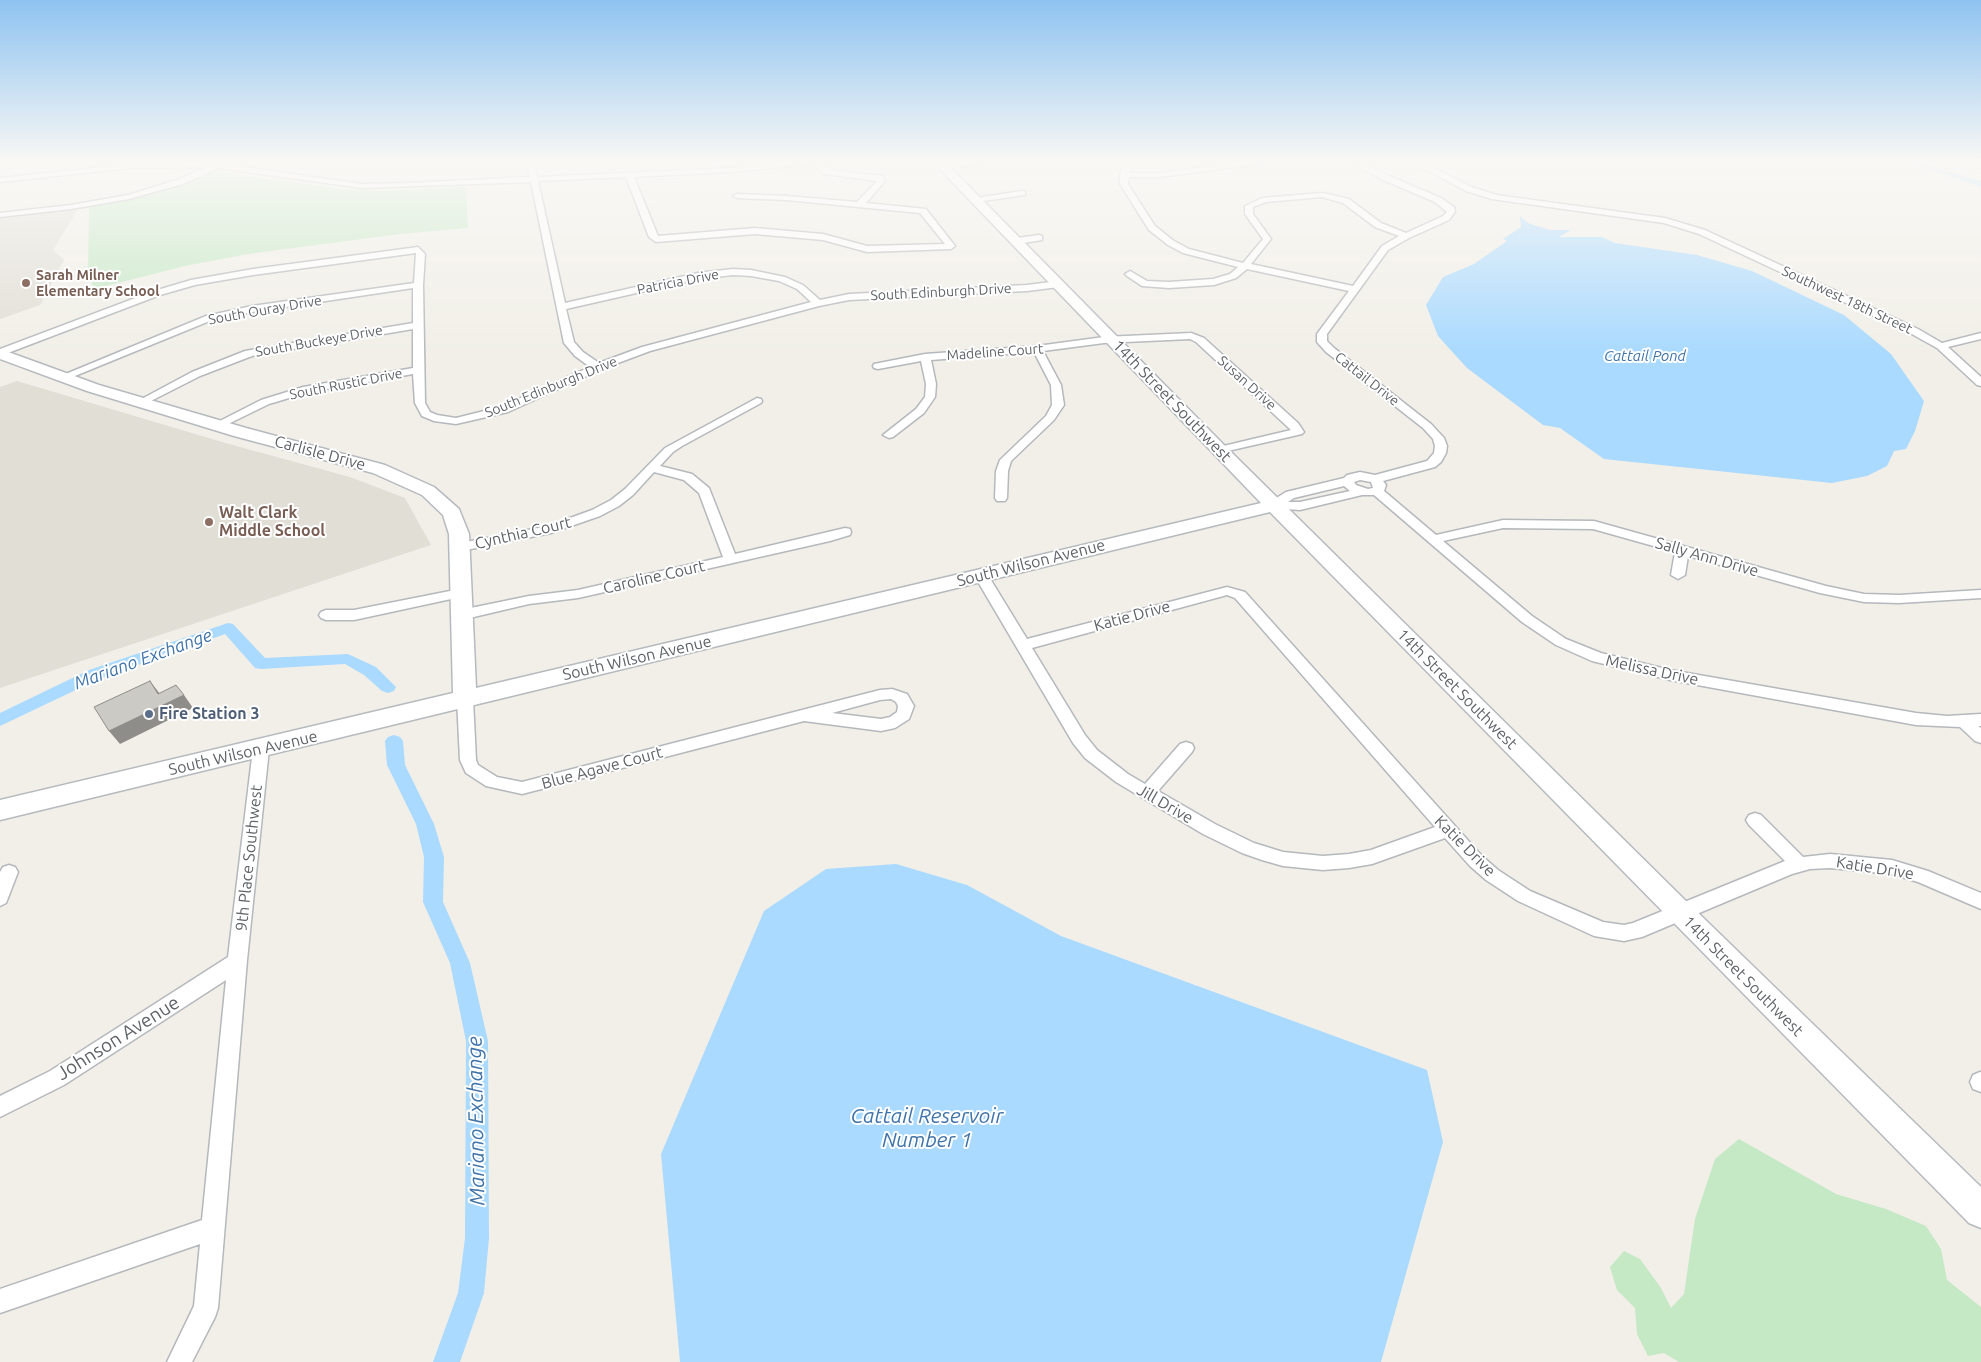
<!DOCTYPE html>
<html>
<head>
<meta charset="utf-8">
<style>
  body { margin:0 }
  canvas { display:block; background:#f1efe8 }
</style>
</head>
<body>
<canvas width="1981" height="1362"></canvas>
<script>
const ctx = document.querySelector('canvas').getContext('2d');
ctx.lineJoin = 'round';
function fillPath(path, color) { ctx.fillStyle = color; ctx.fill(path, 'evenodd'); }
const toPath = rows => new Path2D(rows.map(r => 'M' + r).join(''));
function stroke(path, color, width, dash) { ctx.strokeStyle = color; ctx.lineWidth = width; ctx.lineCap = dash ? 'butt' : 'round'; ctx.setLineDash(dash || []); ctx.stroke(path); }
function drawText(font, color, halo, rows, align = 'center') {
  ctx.font = font + ' Ubuntu,sans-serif'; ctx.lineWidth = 4; ctx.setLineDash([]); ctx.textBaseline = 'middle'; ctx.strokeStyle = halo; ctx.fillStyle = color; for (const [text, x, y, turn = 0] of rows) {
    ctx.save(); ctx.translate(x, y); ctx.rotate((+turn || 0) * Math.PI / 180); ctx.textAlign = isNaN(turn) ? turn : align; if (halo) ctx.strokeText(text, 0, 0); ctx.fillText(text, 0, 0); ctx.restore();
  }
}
fillPath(toPath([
  [78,209,53,250,64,260,40,305,0,319,0,219],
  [17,381,229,444,350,477,405,498,431,545,0,688,0,387]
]), '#e1ded6');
fillPath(toPath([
  [213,171,341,189,378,191,466,187,468,228,400,234,248,254,185,266,94,289,88,272,89,207,157,193,189,182],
  [1739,1139,1836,1194,1886,1209,1926,1226,1941,1249,1947,1280,1981,1307,1981,1362,1679,1362,1664,1353,1648,1356,1637,1334,1635,1308,1617,1290,1610,1267,1624,1251,1640,1259,1661,1288,1671,1308,1684,1294,1695,1219,1715,1159]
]), '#c5e8c5');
fillPath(toPath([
  [1520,216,1528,223,1550,230,1571,230,1559,237,1602,237,1615,243,1697,255,1752,271,1844,315,1891,354,1924,401,1915,431,1906,449,1894,451,1887,466,1867,476,1832,483,1604,459,1560,428,1543,425,1467,368,1438,336,1426,305,1443,277,1474,264,1507,241,1503,239,1521,227],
  [896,864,967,885,1061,936,1427,1070,1443,1142,1381,1362,680,1362,661,1154,764,911,826,869]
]), '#aadaff');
fillPath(toPath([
  [1904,161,1915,161,1981,181,1981,187,1904,161],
  [228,623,233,624,265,658,348,654,376,667,396,687,394,691,388,693,382,691,364,675,345,664,261,669,255,668,225,634,101,678,0,726,0,713,89,670,228,623],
  [394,735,400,737,403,741,405,765,434,824,444,857,443,902,470,963,488,1041,489,1238,484,1293,460,1362,433,1362,458,1293,465,1238,466,1041,450,963,423,902,424,857,416,824,387,765,385,741,388,737,394,735]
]), '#aadaff');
const street = toPath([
  [526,161,534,161,537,177,730,168,800,161,823,161,821,163,829,170,883,176,885,181,866,203,926,209,955,246,951,249,867,252,823,240,755,234,656,242,649,237,626,177,538,181,565,303,698,273,733,269,751,270,785,277,803,285,820,300,849,294,1027,285,1059,281,1064,284,1059,287,1027,291,849,300,819,306,650,351,602,369,508,412,456,424,434,421,422,416,415,403,413,374,309,392,269,404,224,426,216,426,214,424,261,400,303,387,413,368,413,329,252,356,200,376,145,404,141,405,136,402,192,372,245,351,413,323,413,288,252,312,212,320,65,380,61,381,56,378,206,316,252,306,414,283,416,253,253,275,195,285,160,295,0,356,0,349,154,291,191,280,253,269,418,247,425,254,423,285,425,403,430,412,437,415,456,418,500,407,590,367,575,356,564,343,531,182,362,188,218,168,183,184,129,199,71,209,0,217,0,213,71,205,128,195,177,180,207,167,131,168,0,182,0,178,131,164,183,162,216,163,362,184,409,183,530,177,526,161],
  [814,164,824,174,877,181,857,202,786,196,737,194,733,196,737,198,786,200,920,213,945,244,867,246,823,234,755,228,658,236,634,177,730,172,814,164],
  [733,275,751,276,779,281,797,289,811,302,642,347,599,363,583,352,574,342,566,309,698,279,733,275],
  [974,161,992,161,988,163,944,169,940,167,944,165,974,161],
  [1124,161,1132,161,1130,173,1159,173,1252,161,1271,161,1267,163,1159,177,1129,177,1128,184,1155,226,1174,241,1189,249,1243,263,1263,239,1245,214,1245,206,1262,198,1322,193,1349,199,1381,223,1406,233,1443,216,1447,212,1435,202,1383,180,1349,161,1358,161,1389,176,1441,198,1454,207,1455,212,1449,220,1409,238,1388,250,1327,334,1327,341,1334,348,1431,424,1444,438,1447,446,1446,453,1441,462,1435,467,1383,481,1386,485,1384,491,1436,535,1503,520,1594,521,1826,586,1864,594,1899,595,1981,590,1981,598,1899,603,1864,602,1820,593,1688,556,1685,575,1678,579,1671,575,1675,552,1593,529,1503,528,1443,541,1532,616,1566,639,1601,653,1670,670,1916,713,1947,716,1981,714,1981,726,1978,726,1981,728,1981,743,1975,741,1960,727,1916,725,1670,680,1592,661,1556,645,1522,622,1374,495,1362,495,1300,510,1270,508,1268,505,1270,502,1286,492,1344,478,1347,475,1360,472,1375,475,1427,461,1434,453,1435,446,1433,439,1423,428,1326,352,1317,342,1317,334,1349,291,1247,269,1236,278,1214,285,1169,288,1142,286,1127,276,1125,274,1130,271,1147,281,1169,282,1213,279,1230,274,1238,267,1183,253,1168,245,1149,230,1120,184,1120,175,1124,161],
  [1322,197,1343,203,1375,227,1399,236,1382,246,1353,286,1251,264,1271,239,1253,214,1253,207,1266,202,1322,197],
  [1360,480,1371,482,1373,488,1368,489,1356,485,1354,482,1360,480],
  [1344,486,1350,491,1300,502,1288,502,1294,498,1344,486],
  [1410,161,1419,161,1472,187,1496,195,1665,218,1705,230,1918,329,1942,343,1981,333,1981,339,1948,347,1981,377,1981,386,1977,385,1937,348,1910,333,1699,234,1664,223,1492,199,1466,191,1410,161],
  [1022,191,1025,191,1025,195,976,202,972,200,976,198,1022,191],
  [1039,235,1042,236,1042,240,1017,244,1013,241,1017,238,1039,235],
  [1191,333,1204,338,1298,423,1304,432,1302,434,1219,453,1215,452,1213,450,1215,448,1291,430,1196,342,1190,339,1104,343,1043,351,1061,385,1064,405,1054,420,1011,461,1008,471,1007,498,1005,501,997,501,995,498,996,471,1000,460,1046,416,1052,405,1051,385,1034,352,931,360,936,384,935,397,924,413,893,437,889,438,883,435,916,409,925,397,926,384,921,361,878,369,874,368,873,366,874,364,925,354,1037,346,1104,337,1191,333],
  [757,398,761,399,762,401,761,403,682,446,673,452,660,466,692,474,709,488,735,554,845,528,850,529,851,532,850,535,830,541,578,598,529,604,461,620,456,618,454,615,456,612,461,610,529,596,578,590,723,557,699,493,684,480,654,472,633,495,619,506,600,516,551,533,461,551,454,547,461,543,548,526,592,510,611,500,625,489,665,448,757,398],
  [981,571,986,572,1027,639,1227,587,1245,592,1482,856,1498,870,1530,891,1603,922,1624,925,1633,923,1785,861,1749,825,1746,820,1749,815,1755,813,1761,815,1803,857,1830,854,1892,860,1928,871,1981,893,1981,909,1918,882,1892,874,1830,868,1810,869,1792,874,1642,937,1624,941,1594,936,1518,901,1486,880,1470,866,1445,838,1372,864,1349,868,1323,870,1283,866,1262,860,1242,853,1203,834,1116,782,1085,758,1073,743,974,575,981,571],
  [1227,595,1235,598,1435,827,1371,850,1349,854,1323,856,1283,852,1254,843,1215,824,1158,791,1192,752,1194,748,1192,744,1186,742,1180,744,1145,784,1128,774,1097,750,1085,735,1032,648,1227,595],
  [460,589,465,590,467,593,465,596,354,620,326,620,321,618,319,615,321,612,326,610,354,610,460,589],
  [892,689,907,694,914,706,909,719,895,728,881,731,804,721,522,794,486,786,466,773,460,760,457,699,460,695,465,694,470,695,473,699,476,760,478,765,497,777,522,782,880,690,892,689],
  [891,699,896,702,898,706,897,712,890,717,881,719,832,713,880,700,891,699],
  [261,743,267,745,269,749,247,960,218,1308,215,1317,192,1362,167,1362,194,1306,200,1244,0,1313,0,1289,202,1220,226,980,64,1085,0,1117,0,1096,50,1071,228,957,253,749,255,745,261,743],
  [9,865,15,867,18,872,6,903,0,906,0,872,3,867,9,865],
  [1980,1072,1981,1072,1981,1092,1973,1089,1970,1082,1973,1075,1980,1072]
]);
const secondary = toPath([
  [932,161,944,161,1225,446,1689,904,1981,1187,1981,1228,1969,1223,1270,512,0,820,0,800,453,693,449,534,443,515,422,495,373,473,234,436,87,391,0,359,0,349,99,385,246,428,385,465,434,487,459,509,469,534,476,688,1261,503,932,161]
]);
stroke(street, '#b5b8bc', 3);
stroke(secondary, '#b6babf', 3);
fillPath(street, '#fff');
fillPath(secondary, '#fff');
fillPath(toPath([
  [150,681,160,694,184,695,193,708,120,744,109,731]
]), '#8f8d8a');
const building = toPath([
  [150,681,158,694,176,685,184,695,109,731,94,707,150,681]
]);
fillPath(building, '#cccac5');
stroke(building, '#8f8d8a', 1);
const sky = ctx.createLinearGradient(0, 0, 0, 351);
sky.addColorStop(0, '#8fc3f1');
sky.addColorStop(0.46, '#f9f8f5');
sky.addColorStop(1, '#f9f8f500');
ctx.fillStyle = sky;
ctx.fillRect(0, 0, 1981, 351);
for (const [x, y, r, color] of [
  [26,283,5,"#8d6e63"],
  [209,522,5,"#8d6e63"],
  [149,714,5,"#5c6f8a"]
]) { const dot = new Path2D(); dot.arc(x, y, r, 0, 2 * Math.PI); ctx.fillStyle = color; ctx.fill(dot); stroke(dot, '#fff', 2); }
drawText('bold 14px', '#785e54', '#fff', [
  ["Sarah Milner",36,275],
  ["Elementary School",36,291]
], 'left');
drawText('14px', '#5f6368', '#fff', [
  ["Patricia Drive",678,282,-11],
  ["South Edinburgh Drive",941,292,-3],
  ["Southwest 18th Street",1847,300,25],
  ["South Ouray Drive",265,310,-10],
  ["South Buckeye Drive",319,341,-10],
  ["Madeline Court",995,352,-4],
  ["Cattail Drive",1367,379,38],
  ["Susan Drive",1247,383,42],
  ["South Rustic Drive",346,384,-11],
  ["South Edinburgh Drive",551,387,-22]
]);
drawText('italic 15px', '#4174aa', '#fff', [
  ["Cattail Pond",1645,356]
]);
drawText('16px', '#5f6368', '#fff', [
  ["14th Street Southwest",1172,401,46],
  ["Carlisle Drive",320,453,15],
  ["Cynthia Court",523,533,-13],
  ["Sally Ann Drive",1707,557,16],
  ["South Wilson Avenue",1031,563,-14],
  ["Caroline Court",654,577,-13],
  ["Katie Drive",1132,616,-15],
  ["South Wilson Avenue",637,658,-13],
  ["Melissa Drive",1652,670,12],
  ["14th Street Southwest",1457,689,45],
  ["South Wilson Avenue",243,753,-13],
  ["Blue Agave Court",602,768,-15],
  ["Jill Drive",1165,804,30],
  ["Katie Drive",1465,846,45],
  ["9th Place Southwest",249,858,-84],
  ["Katie Drive",1875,868,9],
  ["14th Street Southwest",1743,976,45]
]);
drawText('bold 16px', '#785e54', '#fff', [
  ["Walt Clark",219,513],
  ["Middle School",219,531]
], 'left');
drawText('bold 16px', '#4e5e75', '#fff', [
  ["Fire Station 3",159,714]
], 'left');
drawText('italic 18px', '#4174aa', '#fff', [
  ["Mariano Exchange",143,659,-20]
]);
drawText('19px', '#5f6368', '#fff', [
  ["Johnson Avenue",118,1038,-32]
]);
drawText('italic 21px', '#4174aa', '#fff', [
  ["Cattail Reservoir",927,1116],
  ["Number 1",927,1140],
  ["Mariano Exchange",476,1121,-91]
]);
</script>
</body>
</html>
